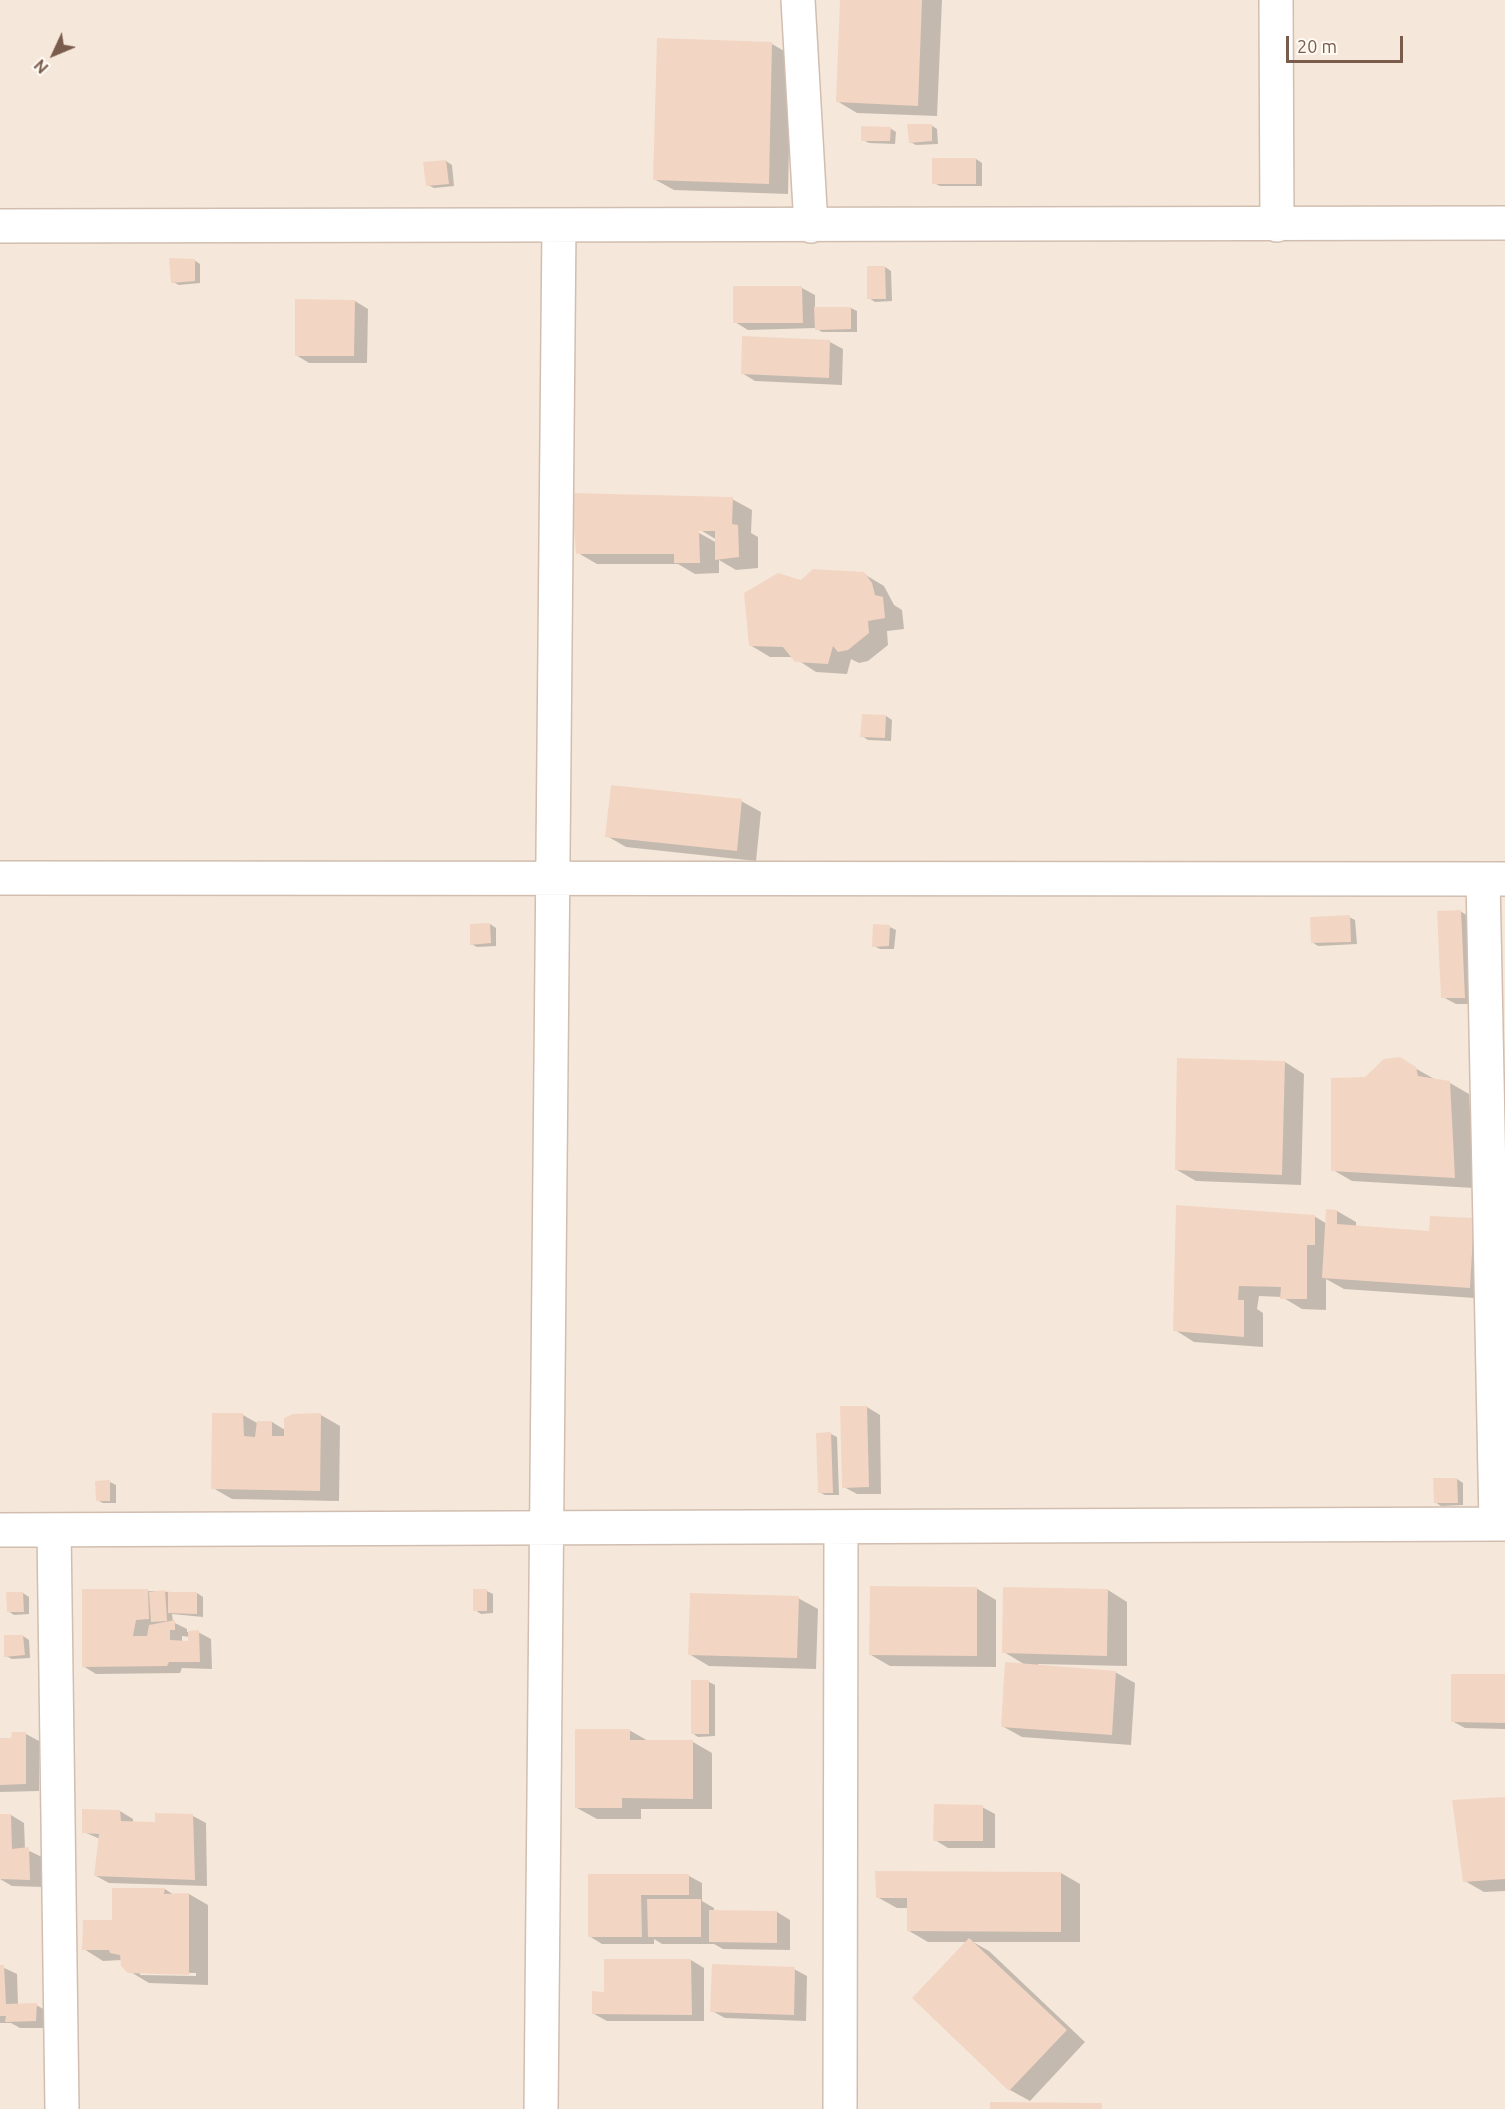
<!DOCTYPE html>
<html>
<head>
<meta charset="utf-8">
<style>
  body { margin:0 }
  #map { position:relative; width:1505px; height:2109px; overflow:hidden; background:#fdf6ec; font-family:Ubuntu,sans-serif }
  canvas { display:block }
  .north { position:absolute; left:24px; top:24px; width:60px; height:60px; -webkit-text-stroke:4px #fffaf3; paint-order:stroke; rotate:226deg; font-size:16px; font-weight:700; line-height:24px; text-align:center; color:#7a5c4d }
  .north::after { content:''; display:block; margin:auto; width:21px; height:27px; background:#7a5c4d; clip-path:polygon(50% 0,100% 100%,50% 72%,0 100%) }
  .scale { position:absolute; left:1286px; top:36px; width:117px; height:27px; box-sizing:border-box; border:3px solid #7a5c4d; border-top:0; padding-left:8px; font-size:18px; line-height:21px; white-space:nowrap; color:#7a5c4d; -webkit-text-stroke:4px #fffaf3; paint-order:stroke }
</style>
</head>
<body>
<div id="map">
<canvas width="1505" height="2109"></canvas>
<div class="north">N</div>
<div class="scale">20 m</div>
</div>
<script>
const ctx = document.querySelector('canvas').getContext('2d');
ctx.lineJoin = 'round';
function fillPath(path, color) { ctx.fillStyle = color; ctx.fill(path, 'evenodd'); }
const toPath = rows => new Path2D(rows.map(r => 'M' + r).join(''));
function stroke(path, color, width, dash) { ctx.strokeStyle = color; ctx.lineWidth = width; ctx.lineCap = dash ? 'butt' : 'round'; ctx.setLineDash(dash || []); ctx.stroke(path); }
fillPath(toPath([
  [0,0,1505,0,1505,2109,0,2109]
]), '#f5e8da');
fillPath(toPath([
  [842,0,942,0,937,116,857,113,837,101],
  [658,40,772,44,791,55,788,194,674,190,654,179],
  [931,125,937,129,938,144,916,145,910,142],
  [890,128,896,132,895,144,869,143,863,140],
  [976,159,982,163,982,186,940,186,934,183],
  [446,161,452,165,454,186,434,188,428,185],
  [194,260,200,264,200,283,179,285,173,282],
  [869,267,885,267,891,271,892,301,875,302,869,298],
  [802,288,815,295,815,308,851,308,857,311,857,332,822,332,815,328,748,330,735,322],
  [355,301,368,309,367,363,309,363,296,355],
  [830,342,843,349,842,385,755,381,742,373],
  [732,499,752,510,751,533,758,537,758,568,736,570,719,560,719,573,695,574,678,564,597,564,578,553],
  [694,526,717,540,717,543,692,529],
  [864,574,884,586,894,605,902,610,904,629,887,631,888,645,868,661,859,663,851,659,847,674,816,672,793,657,770,657,750,645,802,581],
  [886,716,892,720,891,741,868,740,862,736],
  [741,801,761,812,756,861,626,847,607,836],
  [1460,911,1473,919,1478,1004,1456,1004,1443,997],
  [1349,917,1355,920,1357,944,1318,946,1312,942],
  [490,924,496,928,496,946,477,947,471,944],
  [890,927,896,930,894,949,880,949,874,946],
  [1399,1059,1436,1080,1450,1083,1469,1094,1474,1188,1352,1181,1333,1170,1366,1079],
  [1285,1062,1304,1074,1301,1185,1196,1181,1177,1170],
  [1337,1211,1356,1222,1356,1227,1431,1232,1473,1220,1489,1299,1344,1289,1326,1279,1326,1310,1302,1309,1282,1297,1259,1296,1257,1309,1263,1313,1263,1347,1194,1342,1175,1330,1314,1216,1327,1224],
  [867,1407,880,1415,881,1494,857,1494,844,1487],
  [243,1415,257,1423,272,1422,285,1430,321,1415,340,1426,339,1501,232,1499,213,1488],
  [831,1434,837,1437,839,1495,825,1495,819,1492],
  [1457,1479,1463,1483,1463,1505,1441,1506,1435,1502],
  [110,1482,116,1485,116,1503,103,1503,97,1500],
  [976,1588,996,1600,996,1667,890,1666,871,1655],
  [1108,1590,1127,1602,1127,1666,1038,1664,1038,1666,1115,1672,1135,1683,1131,1745,1022,1737,1002,1726,1027,1666,1004,1652],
  [147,1591,197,1593,203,1597,203,1617,172,1614,173,1622,187,1629,187,1632,198,1632,211,1639,212,1669,182,1668,180,1673,96,1674,83,1666],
  [182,1636,190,1637,189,1643,182,1642],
  [487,1591,493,1594,493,1613,481,1614,475,1610],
  [23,1593,29,1597,29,1614,14,1615,8,1611],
  [798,1598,818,1609,816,1669,709,1666,689,1654],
  [23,1636,29,1640,30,1658,12,1659,6,1656],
  [1505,1676,1505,1729,1465,1728,1452,1721],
  [709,1682,715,1685,715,1736,698,1737,692,1733],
  [629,1730,650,1742,693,1742,712,1753,712,1809,641,1809,641,1819,597,1819,577,1808],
  [26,1734,39,1741,39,1791,0,1792,0,1740,12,1739],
  [1505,1799,1505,1891,1484,1892,1465,1881],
  [982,1807,995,1814,995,1848,948,1848,935,1840],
  [120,1811,133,1819,133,1823,156,1823,193,1816,206,1823,207,1886,109,1883,96,1876,100,1839,84,1832],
  [11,1815,24,1823,25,1849,42,1857,43,1887,12,1886,0,1879,0,1816],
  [1061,1873,1080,1884,1080,1942,973,1942,989,1951,1085,2042,1030,2101,1010,2090,914,1998,968,1942,928,1942,909,1931,909,1908,897,1908,877,1897],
  [589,1875,689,1876,702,1883,702,1901,714,1908,714,1912,777,1912,790,1920,790,1950,723,1949,714,1944,662,1944,654,1939,654,1944,602,1944,589,1936],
  [165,1889,174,1895,189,1894,208,1905,208,1985,149,1983,129,1971,122,1960,103,1961,84,1949,113,1921],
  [140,1972,196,1973,196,1976,140,1975],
  [691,1960,704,1968,704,2021,607,2021,594,2014,606,1993],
  [0,1966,17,1974,18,2005,36,2005,49,2012,49,2028,20,2028,11,2023,0,2023],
  [794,1969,807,1976,806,2021,725,2018,712,2011]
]), '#0003');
fillPath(toPath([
  [840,0,922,0,918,106,836,102],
  [657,38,772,42,769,184,653,180],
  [907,124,932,124,932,141,909,143],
  [861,126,891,127,890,141,861,141],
  [932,158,976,158,976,184,932,184],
  [446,160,449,184,426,186,423,162],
  [169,258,195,259,195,281,171,283],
  [867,266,885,266,886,299,867,299],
  [733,286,802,286,803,323,733,323],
  [295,299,355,300,354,356,295,356],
  [814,307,851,307,851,329,815,330],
  [742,336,830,340,829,378,741,374],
  [571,493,733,497,732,524,738,525,739,557,715,560,715,531,699,531,700,563,674,563,674,554,576,554],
  [813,569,864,572,872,583,875,595,883,597,885,618,868,621,869,633,848,650,838,652,833,646,828,664,795,662,783,647,749,646,744,593,778,573,801,580],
  [862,714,886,715,885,738,860,737],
  [611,785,742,799,737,851,605,837],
  [1461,910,1465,998,1441,998,1437,911],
  [1350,915,1351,942,1311,943,1310,917],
  [490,923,491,943,470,945,470,924],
  [873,924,890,925,889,946,872,947],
  [1400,1057,1416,1067,1418,1076,1450,1081,1455,1178,1331,1171,1331,1078,1365,1077,1384,1059],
  [1177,1058,1285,1061,1282,1175,1175,1170],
  [1176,1205,1315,1215,1315,1245,1307,1245,1307,1299,1280,1299,1281,1287,1239,1286,1238,1300,1244,1300,1244,1337,1173,1331],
  [1326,1209,1337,1210,1337,1224,1429,1231,1430,1216,1474,1218,1470,1288,1322,1278],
  [840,1406,867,1406,869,1487,842,1488],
  [212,1413,243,1413,244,1436,255,1437,257,1421,272,1421,272,1436,284,1436,284,1418,293,1414,321,1413,320,1491,211,1489],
  [831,1432,833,1493,818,1493,816,1433],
  [1433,1478,1457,1478,1458,1503,1434,1503],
  [110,1480,110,1501,96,1501,95,1481],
  [870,1586,977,1587,977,1656,869,1655],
  [1003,1587,1108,1589,1107,1656,1002,1653],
  [82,1589,148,1589,149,1619,136,1620,133,1636,147,1636,149,1625,175,1620,175,1630,170,1630,170,1640,188,1641,188,1631,199,1630,200,1662,169,1662,167,1666,82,1667],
  [473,1589,487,1589,487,1611,473,1611],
  [165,1590,167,1621,151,1622,149,1592],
  [6,1592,23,1592,24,1612,7,1612],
  [168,1592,197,1592,197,1614,168,1613],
  [690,1593,799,1596,797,1658,688,1655],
  [4,1635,23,1635,25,1655,4,1657],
  [1005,1662,1116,1671,1112,1735,1001,1727],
  [1451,1674,1505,1674,1505,1723,1451,1722],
  [691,1680,709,1680,709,1734,691,1734],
  [575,1729,630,1729,630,1740,693,1740,693,1799,622,1798,622,1808,575,1808],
  [12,1732,26,1732,26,1784,0,1785,0,1738,11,1738],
  [1505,1797,1505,1879,1463,1882,1452,1800],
  [934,1804,983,1805,983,1841,933,1841],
  [82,1809,120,1810,121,1821,155,1822,155,1813,193,1814,195,1880,94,1876,99,1834,82,1833],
  [0,1814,11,1814,12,1849,29,1847,30,1880,0,1879],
  [875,1871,1061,1872,1061,1932,907,1931,907,1898,876,1898],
  [588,1874,689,1874,689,1895,641,1895,642,1937,588,1937],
  [112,1888,165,1888,164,1894,189,1893,189,1975,128,1973,121,1966,120,1955,110,1953,109,1950,82,1950,83,1920,112,1920],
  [647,1899,701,1899,701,1937,648,1937],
  [709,1910,777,1911,777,1943,709,1942],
  [969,1938,1067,2030,1009,2091,912,1998],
  [604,1959,691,1959,692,2015,592,2014,592,1991,604,1992],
  [712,1964,795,1967,794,2015,710,2012],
  [0,1965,4,1965,6,2004,37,2003,36,2021,5,2022,6,2016,0,2016],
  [990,2102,1102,2103,1102,2109,990,2109]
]), '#f3d5c3');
const minor = toPath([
  [798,0,811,226],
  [1276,0,1277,225],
  [0,226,1505,223],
  [0,878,1505,879],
  [1483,879,1496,1524],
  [0,1530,1505,1524],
  [54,1530,62,2109],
  [541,2109,559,226],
  [840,2109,841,1527]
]);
stroke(minor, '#d1beb0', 36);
stroke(minor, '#fff', 33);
</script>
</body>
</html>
